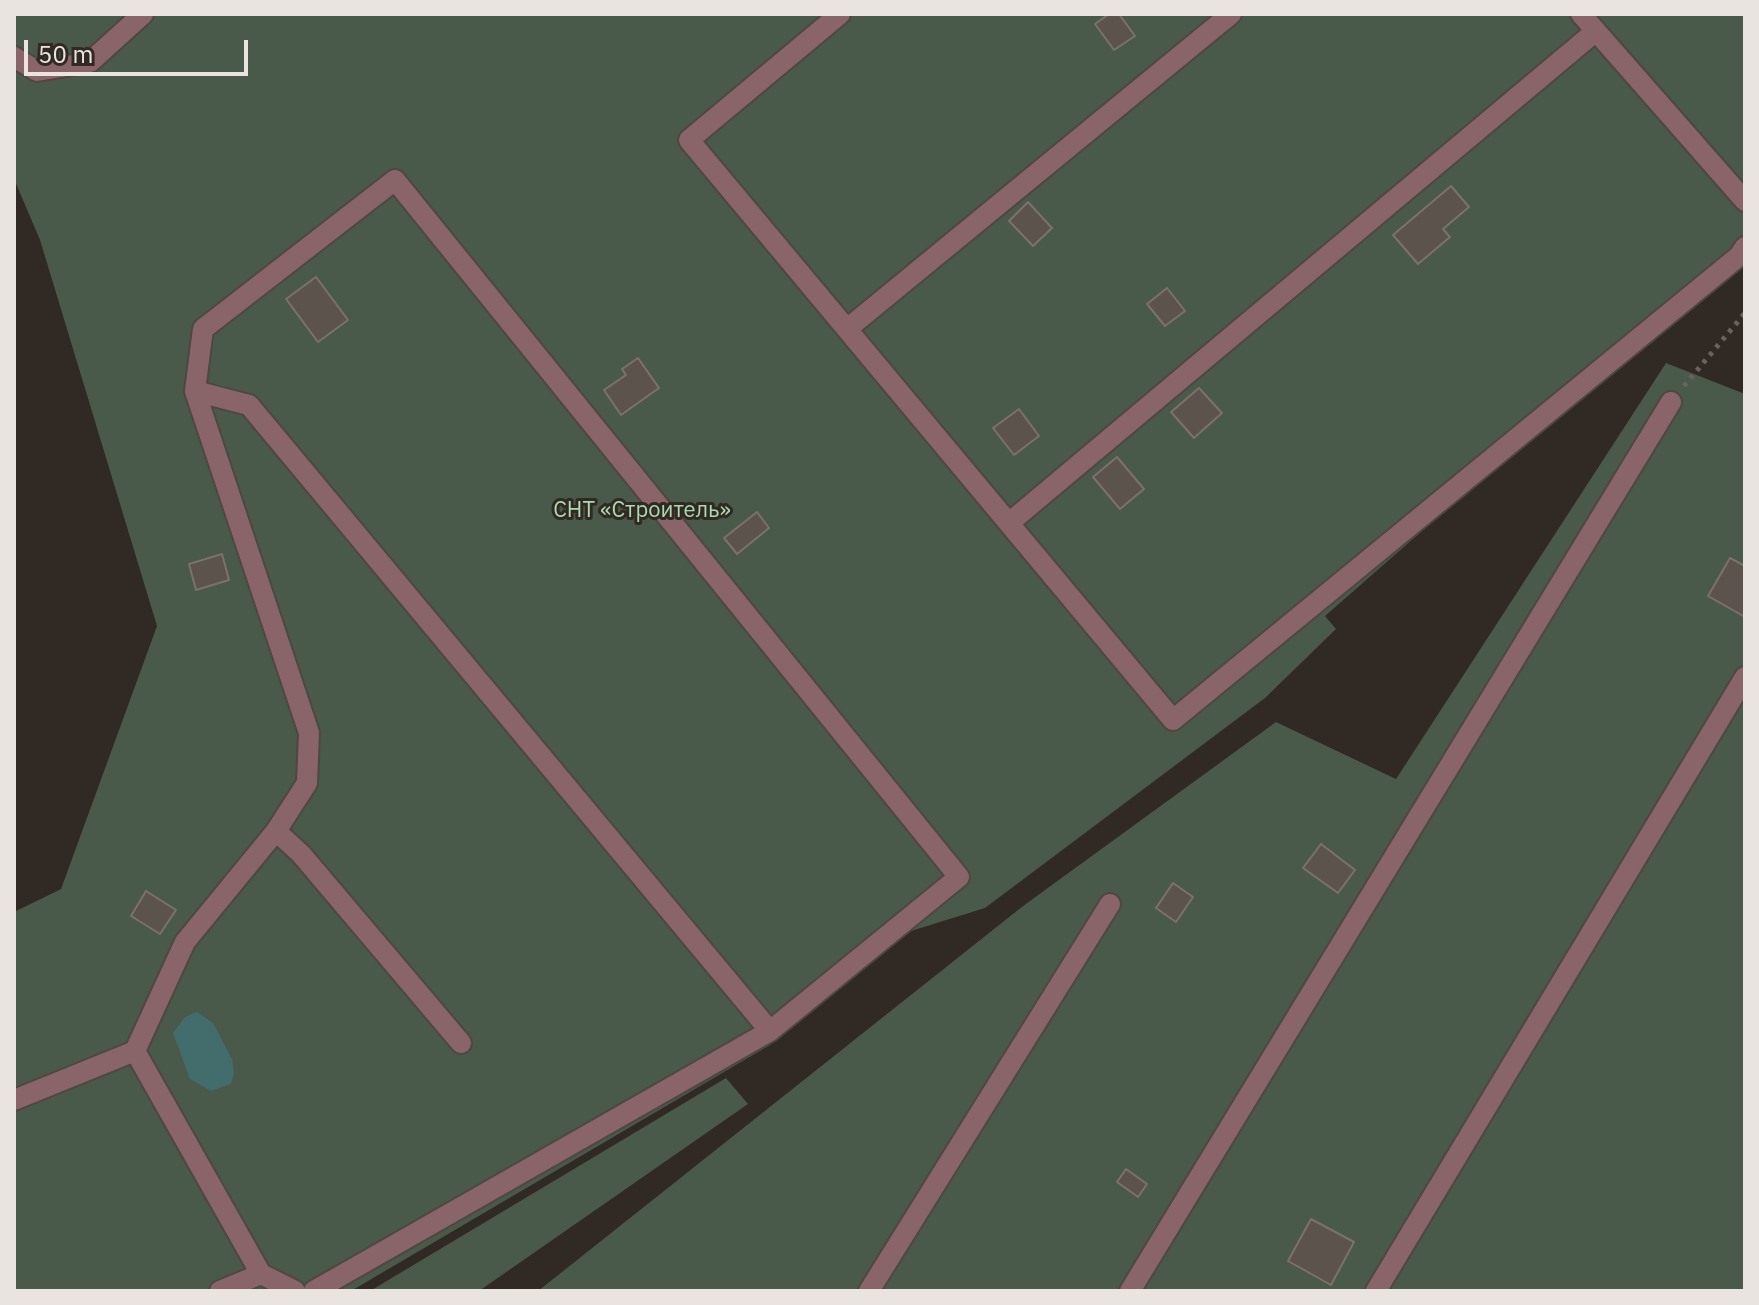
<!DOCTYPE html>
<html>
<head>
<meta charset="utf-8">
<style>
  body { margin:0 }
  #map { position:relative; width:1759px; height:1305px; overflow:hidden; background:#312923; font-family:"IBM Plex Sans",sans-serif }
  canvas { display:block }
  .frame { position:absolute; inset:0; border:16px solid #eae4e0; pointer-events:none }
  .scale { position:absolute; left:24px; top:40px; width:224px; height:36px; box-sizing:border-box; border:4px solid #eae4e0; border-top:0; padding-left:10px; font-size:24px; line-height:28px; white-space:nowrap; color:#eae4e0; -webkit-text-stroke:6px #312923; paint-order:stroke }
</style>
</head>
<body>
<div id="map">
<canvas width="1759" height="1305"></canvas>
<div class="frame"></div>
<div class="scale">50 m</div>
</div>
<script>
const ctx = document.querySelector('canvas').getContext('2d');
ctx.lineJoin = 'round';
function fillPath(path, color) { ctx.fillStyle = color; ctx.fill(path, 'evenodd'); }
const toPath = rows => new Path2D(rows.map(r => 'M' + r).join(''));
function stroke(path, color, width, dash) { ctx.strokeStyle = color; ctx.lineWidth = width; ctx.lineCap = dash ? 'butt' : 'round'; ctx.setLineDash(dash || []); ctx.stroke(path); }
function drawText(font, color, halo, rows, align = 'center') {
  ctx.font = font + ' "IBM Plex Sans",sans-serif'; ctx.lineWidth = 6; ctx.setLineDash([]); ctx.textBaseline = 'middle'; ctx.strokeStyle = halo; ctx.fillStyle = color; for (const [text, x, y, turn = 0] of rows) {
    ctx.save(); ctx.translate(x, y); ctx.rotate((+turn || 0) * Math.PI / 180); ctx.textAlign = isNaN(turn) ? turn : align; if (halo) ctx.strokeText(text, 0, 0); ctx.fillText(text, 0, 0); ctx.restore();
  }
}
fillPath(toPath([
  [14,14,1745,14,1745,237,1678,307,1325,616,1336,629,1265,698,985,908,911,931,770,1045,351,1291,14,1291,14,912,61,889,157,626,40,240,14,179],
  [1666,363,1745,394,1745,1291,538,1291,1023,906,1276,722,1396,779],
  [726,1078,748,1104,479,1291,370,1291]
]), '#49594a');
fillPath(toPath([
  [197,1012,213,1023,232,1059,234,1073,231,1084,211,1091,190,1079,173,1033,185,1017]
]), '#436c6d');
const building = toPath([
  [1109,14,1119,14,1135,36,1114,50,1095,24,1109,14],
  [1451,186,1469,207,1443,229,1450,237,1418,264,1393,235,1451,186],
  [1028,202,1052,228,1033,246,1009,221,1028,202],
  [316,277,348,320,318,342,286,299,316,277],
  [1167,288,1185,311,1165,326,1147,304,1167,288],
  [638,358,659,388,621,415,604,390,626,375,622,369,638,358],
  [1199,388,1222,413,1194,438,1171,412,1199,388],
  [1019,409,1039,436,1014,455,993,428,1019,409],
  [1117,457,1144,489,1120,509,1093,477,1117,457],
  [757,512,769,528,737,554,724,538,757,512],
  [222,554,229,580,196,590,189,564,222,554],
  [1730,558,1745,566,1745,617,1708,596,1730,558],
  [1321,844,1355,870,1338,893,1303,868,1321,844],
  [1173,883,1193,897,1176,922,1156,908,1173,883],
  [146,891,176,910,160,934,131,916,146,891],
  [1126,1169,1147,1184,1138,1197,1117,1182,1126,1169],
  [1311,1219,1354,1242,1331,1285,1288,1261,1311,1219]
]);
fillPath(building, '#5b534c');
stroke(building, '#7b726a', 2);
const minor = toPath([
  [840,14,689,140,1173,720,1739,256,1745,247],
  [1581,14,1745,201],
  [14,57,37,71,90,62,143,14],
  [847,329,1231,14],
  [195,391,249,405,770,1031],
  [1009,523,1596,31],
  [276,831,301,854,461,1043],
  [135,1051,261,1274,295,1291],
  [14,1100,135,1051,185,942,276,831,307,783,309,733,195,391,203,329,395,180,959,877,770,1031,314,1291],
  [220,1291,261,1274],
  [869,1291,1110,904],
  [1130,1291,1671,402],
  [1376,1291,1745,677]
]);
stroke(minor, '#4f4741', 24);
stroke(toPath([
  [1684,386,1745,313]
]), '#69625d', 5, [4, 6]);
stroke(minor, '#89656a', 20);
drawText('22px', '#acdaaf', '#312923', [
  ["СНТ «Строитель»",642,511]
]);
</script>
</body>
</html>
